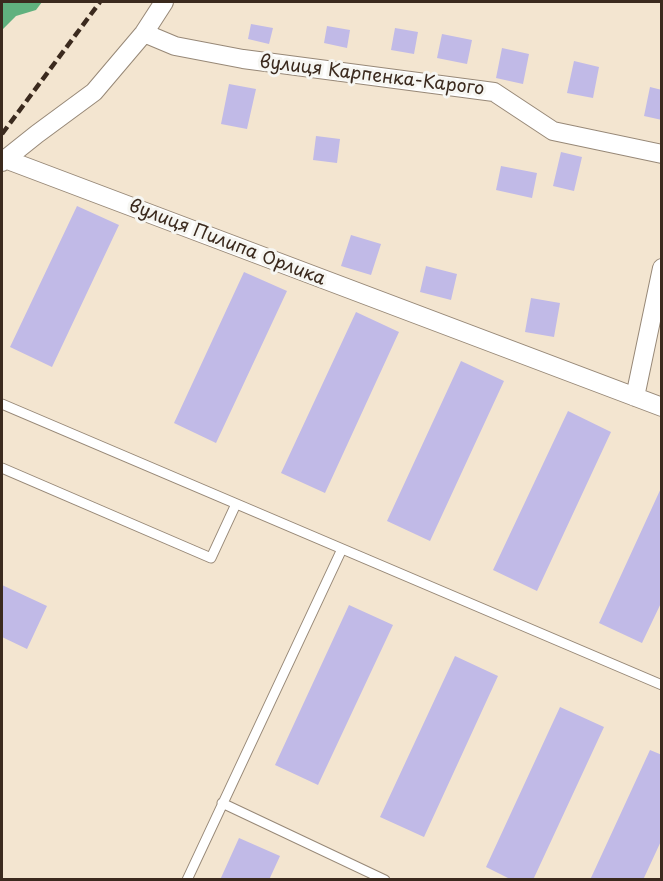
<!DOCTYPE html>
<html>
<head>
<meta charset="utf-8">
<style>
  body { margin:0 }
  #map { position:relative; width:663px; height:881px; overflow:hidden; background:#f3e5d0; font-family:"Playpen Sans",sans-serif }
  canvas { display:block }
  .frame { position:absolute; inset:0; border:3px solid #3b2a1e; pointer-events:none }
</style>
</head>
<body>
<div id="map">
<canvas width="663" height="881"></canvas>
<div class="frame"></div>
</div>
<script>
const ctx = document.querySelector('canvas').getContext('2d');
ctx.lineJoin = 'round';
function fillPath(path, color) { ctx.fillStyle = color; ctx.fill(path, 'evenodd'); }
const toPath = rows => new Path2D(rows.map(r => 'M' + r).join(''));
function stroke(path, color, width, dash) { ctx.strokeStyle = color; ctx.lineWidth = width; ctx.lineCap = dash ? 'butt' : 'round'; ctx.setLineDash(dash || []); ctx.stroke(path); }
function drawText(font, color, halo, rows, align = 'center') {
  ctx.font = font + ' "Playpen Sans",sans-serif'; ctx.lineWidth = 6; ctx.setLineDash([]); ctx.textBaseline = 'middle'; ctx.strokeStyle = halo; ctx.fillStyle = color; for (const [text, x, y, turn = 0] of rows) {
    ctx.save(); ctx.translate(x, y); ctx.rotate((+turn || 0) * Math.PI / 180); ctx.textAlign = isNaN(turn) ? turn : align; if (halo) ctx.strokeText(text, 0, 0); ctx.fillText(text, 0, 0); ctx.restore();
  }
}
fillPath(toPath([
  [2,2,42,2,36,10,16,16,2,30]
]), '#60b17e');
fillPath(toPath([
  [251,24,273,28,269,44,248,39],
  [327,26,350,30,347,48,324,43],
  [395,28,418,32,414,54,391,50],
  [442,34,472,40,467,64,437,58],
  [502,48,529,54,523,84,496,78],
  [574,61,599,67,593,98,567,93],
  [229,84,256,89,247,129,221,124],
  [650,87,662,90,662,120,644,116],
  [316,136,340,139,337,163,313,160],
  [561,152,582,157,574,191,553,186],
  [501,166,537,173,532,198,496,190],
  [77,206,119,225,52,367,10,347],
  [351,235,381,244,371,275,341,266],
  [426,266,457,274,451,300,420,292],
  [244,272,287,291,216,443,174,423],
  [531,298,560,303,554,337,525,332],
  [356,312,399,332,325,493,281,473],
  [461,361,504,381,430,541,387,521],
  [568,411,611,432,537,591,493,570],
  [662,486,662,601,642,643,599,623],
  [2,585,47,606,27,649,2,637],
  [349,605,393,625,318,785,275,765],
  [455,656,498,676,424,837,380,817],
  [560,707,604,727,533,880,512,880,486,867],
  [650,750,662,755,662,839,643,880,590,880],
  [239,838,280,856,269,880,220,880]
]), '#c1bae7');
const service = toPath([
  [2,404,662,685],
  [2,468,211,558,236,504],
  [222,803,385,880],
  [187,880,342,549]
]);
const minor = toPath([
  [144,33,175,46,243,59,494,92,553,131,662,154],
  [5,159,662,407],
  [2,162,37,134,94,92,144,33,164,2],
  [635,397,662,268]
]);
stroke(service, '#978877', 11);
stroke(minor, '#978877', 20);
stroke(service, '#fff', 9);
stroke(minor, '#fff', 18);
stroke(toPath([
  [2,134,100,2]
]), '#3b2a1e', 4.5, [9, 4.5]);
drawText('18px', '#3b2a1e', '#f6f6f2', [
  ["вулиця Карпенка-Карого",372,76,7],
  ["вулиця Пилипа Орлика",227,243,21]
]);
</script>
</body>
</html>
